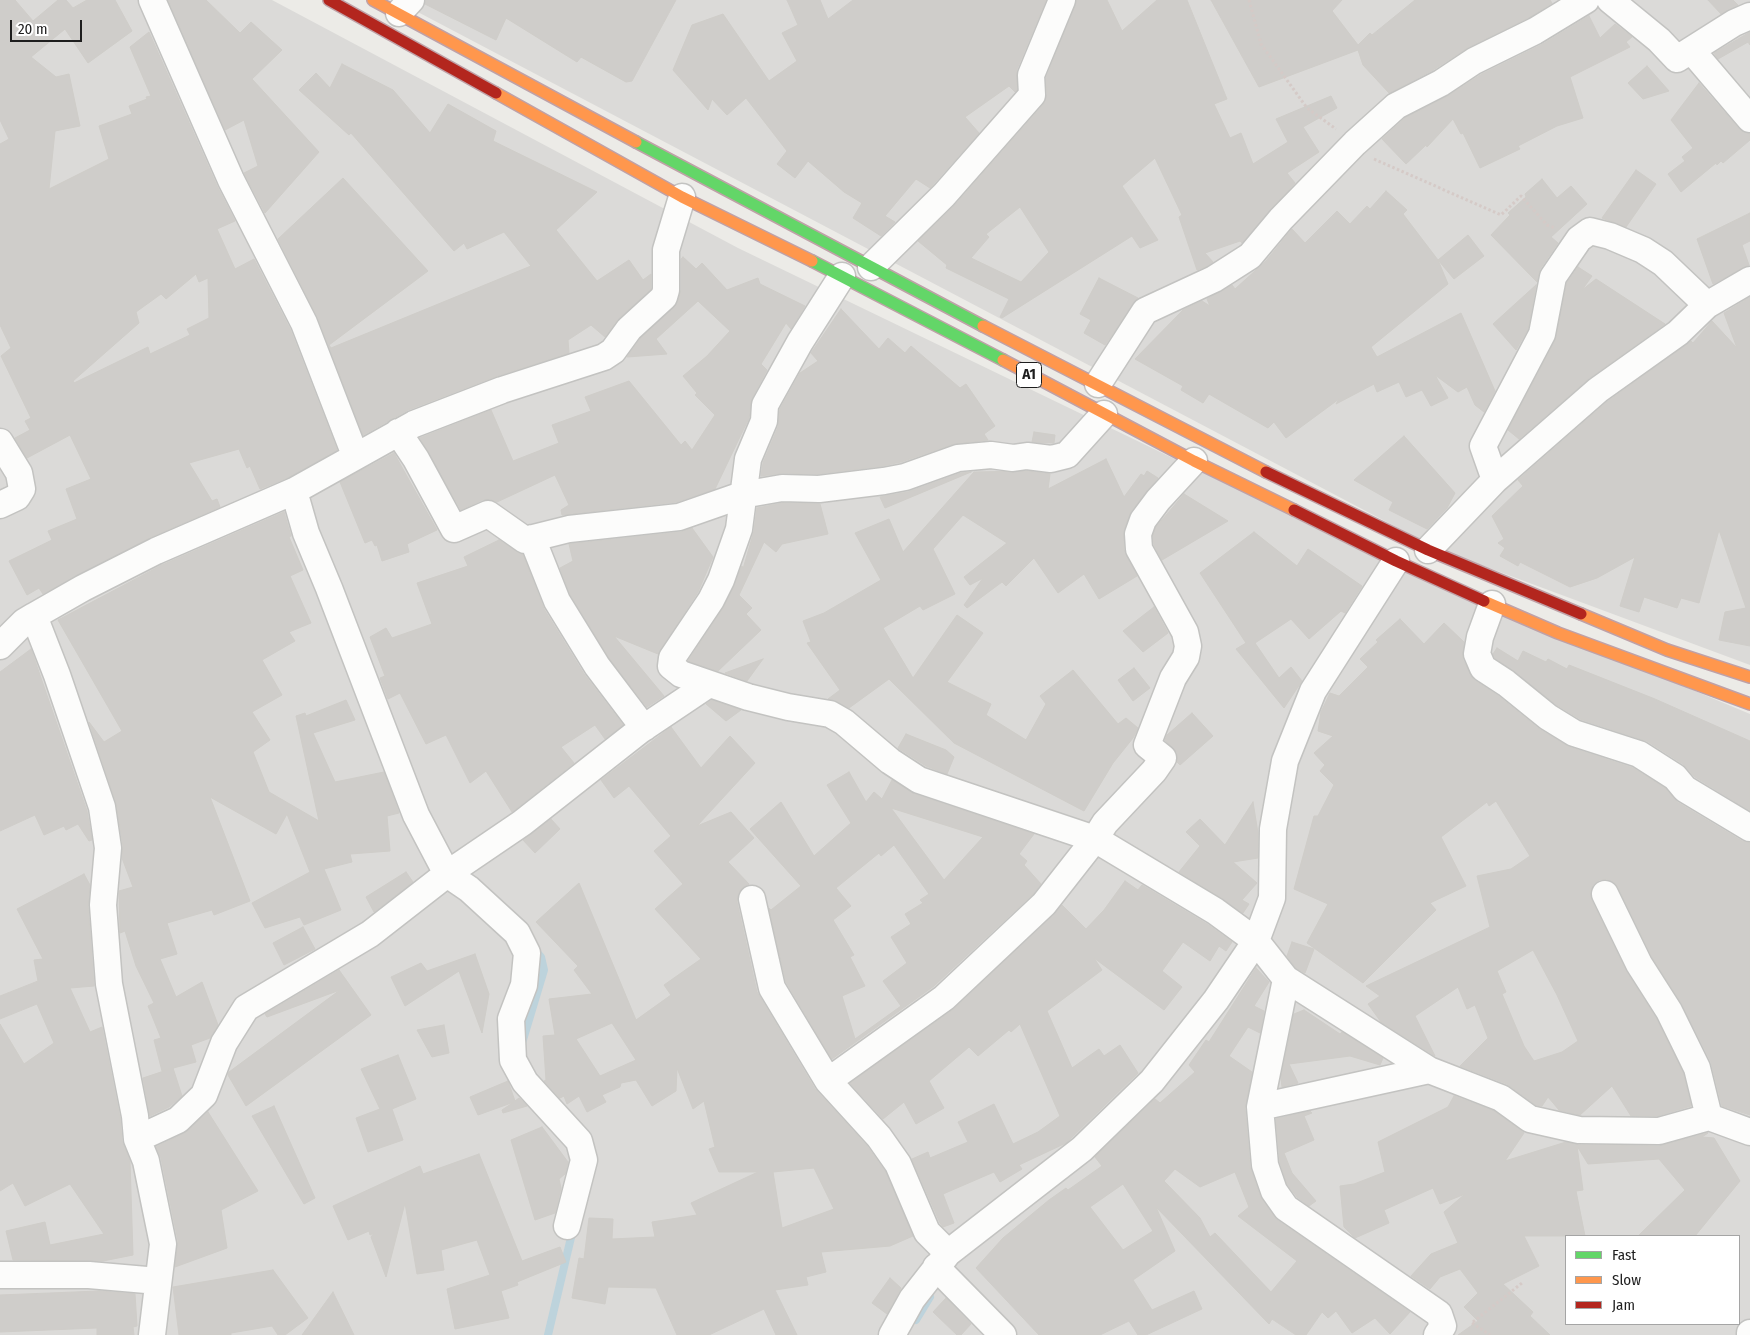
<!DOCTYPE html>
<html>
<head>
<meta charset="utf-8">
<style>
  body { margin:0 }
  #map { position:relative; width:1750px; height:1335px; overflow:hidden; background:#ecebe7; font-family:"Fira Sans Condensed",sans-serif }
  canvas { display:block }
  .legend { position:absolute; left:1565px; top:1235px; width:175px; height:90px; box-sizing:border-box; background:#fff; border:1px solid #a5a5a5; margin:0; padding:6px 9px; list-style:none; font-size:15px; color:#1e1e1e }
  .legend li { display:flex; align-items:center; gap:10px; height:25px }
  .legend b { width:25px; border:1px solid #a5a5a5 }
  .scale { position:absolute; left:10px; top:20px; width:72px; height:22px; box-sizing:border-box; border:2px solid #1e1e1e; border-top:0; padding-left:6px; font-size:15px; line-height:18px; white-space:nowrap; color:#1e1e1e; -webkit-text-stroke:4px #fff; paint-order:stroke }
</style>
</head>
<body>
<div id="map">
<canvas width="1750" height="1335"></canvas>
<ul class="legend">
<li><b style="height:6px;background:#63d668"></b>Fast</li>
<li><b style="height:6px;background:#ff974d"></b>Slow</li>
<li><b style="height:6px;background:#b3261e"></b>Jam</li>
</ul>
<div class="scale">20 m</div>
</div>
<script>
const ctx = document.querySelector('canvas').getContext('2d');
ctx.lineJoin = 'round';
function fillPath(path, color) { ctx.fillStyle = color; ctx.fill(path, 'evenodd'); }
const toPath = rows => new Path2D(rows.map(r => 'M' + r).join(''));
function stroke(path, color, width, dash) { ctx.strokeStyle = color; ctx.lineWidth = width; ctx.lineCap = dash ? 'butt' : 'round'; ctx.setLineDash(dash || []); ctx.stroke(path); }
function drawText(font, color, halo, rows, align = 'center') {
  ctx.font = font + ' "Fira Sans Condensed",sans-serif'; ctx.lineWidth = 4; ctx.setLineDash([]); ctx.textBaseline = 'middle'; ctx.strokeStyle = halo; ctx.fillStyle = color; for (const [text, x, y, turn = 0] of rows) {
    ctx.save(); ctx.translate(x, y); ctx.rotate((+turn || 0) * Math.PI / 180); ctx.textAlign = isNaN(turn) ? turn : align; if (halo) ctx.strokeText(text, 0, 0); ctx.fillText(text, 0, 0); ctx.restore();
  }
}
fillPath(toPath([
  [0,0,272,0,738,248,1392,564,1750,714,1750,1335,0,1335],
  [1566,1236,1739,1236,1739,1324,1566,1324],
  [395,0,1750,0,1750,665,1438,549]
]), '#dbdad8');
stroke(toPath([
  [522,1043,544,970,541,957,535,950],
  [916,1320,930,1297],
  [548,1335,573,1229]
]), '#bdd3dc', 8);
const building = toPath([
  [0,0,15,0,33,21,58,0,66,0,73,8,87,0,115,0,132,31,88,63,65,29,31,57,56,77,69,74,80,126,55,131,49,189,109,159,99,126,132,114,129,106,147,99,146,97,151,96,130,47,149,32,217,186,235,221,217,229,235,269,254,259,290,329,337,450,287,478,260,489,250,466,247,468,239,449,189,463,212,501,217,499,220,507,149,538,43,594,39,588,27,595,9,561,52,540,48,531,77,519,66,489,91,479,70,435,27,458,15,438,30,430,25,421,31,418,1,356,11,348,0,325,0,144,9,139,0,120,0,0],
  [196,274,199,282,208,278,209,318,187,329,190,335,150,354,148,347,74,383,73,381,139,323,136,312,161,294,166,299,196,274],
  [168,0,206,0,240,33,251,22,282,50,252,79,319,152,265,213,244,173,258,166,244,120,225,130,168,0],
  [426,0,676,0,632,81,626,82,581,57,577,62,506,18,496,40,425,4,426,0],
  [787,0,820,0,828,19,853,0,1046,0,1017,69,1017,90,1015,92,1009,86,965,117,979,133,930,188,916,179,885,216,895,222,881,236,853,218,862,203,844,192,808,161,795,178,777,164,787,151,746,98,727,115,712,99,708,110,673,70,692,25,723,14,769,81,797,61,782,33,798,25,787,0],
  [1077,0,1107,0,1122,31,1157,0,1187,0,1227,99,1214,104,1230,138,1241,133,1253,164,1288,142,1276,119,1331,96,1337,108,1303,127,1319,152,1287,173,1295,183,1242,243,1240,241,1205,253,1213,262,1207,266,1197,270,1179,217,1182,215,1155,158,1122,186,1158,240,1140,248,1132,236,1002,318,1000,317,1009,299,946,268,947,265,918,241,955,205,1043,105,1047,94,1046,78,1077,0],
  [1020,207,1049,252,1021,282,971,258,989,237,986,234,1020,207],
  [1211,0,1342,0,1332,11,1358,45,1370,33,1372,35,1415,0,1550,0,1552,3,1528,18,1467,48,1433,70,1389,93,1363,65,1358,50,1259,87,1211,0],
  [1708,0,1733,0,1738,5,1721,14,1708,0],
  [1589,16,1600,38,1615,24,1632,37,1626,42,1630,47,1570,77,1583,118,1557,126,1518,146,1520,149,1480,168,1463,133,1461,134,1453,119,1427,147,1426,145,1406,164,1382,139,1405,118,1448,96,1482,74,1543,44,1589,16],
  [1750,32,1750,45,1748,42,1718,59,1714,53,1750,32],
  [342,64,393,90,430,133,448,104,496,131,493,141,597,192,556,230,597,281,629,260,643,280,651,274,651,289,619,318,605,337,591,325,568,340,569,353,497,376,408,410,363,435,318,318,278,239,343,178,428,271,329,345,331,348,531,266,504,232,467,249,464,243,454,251,351,133,349,135,299,90,316,73,330,88,342,64],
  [1647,66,1669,91,1643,99,1628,83,1647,66],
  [1699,83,1739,129,1750,134,1750,140,1723,163,1721,161,1717,165,1716,163,1681,192,1668,174,1685,161,1682,157,1693,148,1671,120,1699,83],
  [1636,170,1656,184,1626,227,1602,218,1636,170],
  [1542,179,1557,198,1571,186,1587,204,1551,237,1558,243,1540,269,1537,282,1491,235,1510,215,1508,213,1526,197,1525,194,1542,179],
  [1386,191,1407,210,1403,214,1438,260,1468,235,1484,256,1454,279,1438,260,1448,284,1371,347,1377,357,1461,313,1495,391,1484,412,1475,405,1467,387,1458,392,1435,375,1448,398,1431,406,1422,390,1406,397,1399,382,1377,392,1374,384,1336,404,1339,399,1286,438,1274,422,1268,428,1209,394,1203,403,1181,390,1183,386,1135,359,1183,310,1202,301,1210,306,1207,299,1232,285,1235,289,1266,261,1292,229,1305,243,1337,211,1350,224,1367,206,1370,209,1386,191],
  [1750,213,1750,241,1742,245,1749,265,1713,284,1697,239,1750,213],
  [683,257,696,269,702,263,727,290,758,278,760,284,805,306,791,329,786,323,761,364,767,370,752,398,749,418,715,489,676,502,562,515,561,510,569,505,555,475,497,502,490,499,482,500,461,510,420,438,491,410,513,461,559,443,552,425,591,411,585,397,629,381,681,445,685,441,692,450,715,415,695,395,697,393,683,376,707,356,730,331,698,301,656,339,667,354,627,357,640,339,678,302,681,290,681,259,683,257],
  [1578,267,1592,276,1582,290,1596,279,1665,324,1588,379,1519,439,1508,430,1555,341,1567,283,1578,267],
  [1099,278,1138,298,1105,345,1084,333,1091,320,1080,314,1099,278],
  [1536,285,1528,329,1516,350,1493,324,1536,285],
  [1750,297,1750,646,1719,640,1725,612,1746,608,1719,530,1699,603,1681,598,1677,608,1644,597,1639,612,1620,606,1635,557,1597,578,1570,587,1520,562,1518,566,1500,556,1505,548,1498,543,1504,539,1492,516,1523,486,1518,480,1607,402,1691,341,1693,343,1712,321,1737,348,1724,313,1750,297],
  [841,309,879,349,888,338,905,353,911,346,960,388,966,384,995,426,984,434,988,440,953,444,901,462,882,466,818,474,782,473,761,476,763,463,778,427,780,409,800,373,818,361,811,353,841,309],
  [1034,432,1055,435,1054,443,1032,442,1034,432],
  [1404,436,1455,493,1447,508,1427,529,1389,510,1393,502,1354,480,1404,436],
  [394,453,437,530,407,544,409,552,382,561,377,545,375,546,372,540,365,543,340,482,394,453],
  [1106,459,1124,497,1141,474,1144,476,1147,471,1158,478,1131,511,1124,529,1124,550,1137,576,1099,599,1084,574,1058,593,1034,558,1006,586,1002,582,967,608,964,605,983,578,970,585,964,577,1007,543,963,515,933,549,955,594,923,610,920,606,883,628,913,678,957,615,983,633,947,682,991,704,986,715,1026,740,1046,704,1040,696,1073,670,1118,724,1126,718,1138,728,1133,738,1113,763,1084,811,954,743,889,679,849,708,828,699,840,690,807,643,811,642,803,621,824,613,881,580,855,533,889,519,903,552,974,472,1027,471,1050,474,1048,489,1106,459],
  [971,472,885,508,880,497,908,492,961,473,971,472],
  [1184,494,1228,521,1162,560,1154,545,1153,536,1156,527,1184,494],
  [783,503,820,504,828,534,782,544,776,552,764,542,739,595,752,608,746,614,761,630,718,671,688,661,723,608,742,566,743,569,754,531,757,508,783,503],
  [284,512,291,536,289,537,303,570,290,576,311,623,289,632,295,641,262,660,282,695,252,712,270,740,253,752,269,792,319,821,296,716,305,713,306,716,346,700,355,720,313,733,335,782,384,772,399,813,387,816,390,851,350,854,352,862,324,869,341,910,304,925,300,917,265,928,252,903,310,872,287,814,276,834,210,797,250,901,214,915,212,910,167,923,177,954,160,959,176,997,202,982,218,1025,210,1038,191,1045,196,1062,162,1071,154,1040,161,1038,148,1006,154,1003,136,966,125,931,120,933,119,891,133,887,122,858,123,846,116,802,89,722,104,742,122,731,58,620,162,565,284,512],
  [692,528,713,557,698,592,658,654,614,636,664,696,647,707,609,658,570,594,560,568,573,561,569,544,681,532,692,528],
  [1254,532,1297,566,1308,549,1362,586,1345,613,1341,611,1309,639,1291,619,1255,643,1279,678,1291,667,1302,681,1284,708,1236,649,1246,643,1200,573,1254,532],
  [499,540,523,555,544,609,584,674,623,725,605,739,595,725,561,747,574,763,512,812,486,771,470,783,446,735,426,744,400,693,388,699,380,678,385,676,370,637,386,628,392,638,432,624,417,583,468,566,464,557,499,540],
  [1154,607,1168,633,1143,652,1123,631,1154,607],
  [1400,619,1424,644,1444,623,1464,642,1463,660,1474,680,1497,695,1539,729,1569,747,1633,768,1665,788,1677,802,1742,841,1750,843,1750,1115,1722,1106,1711,1062,1682,1004,1652,957,1618,887,1614,882,1607,879,1599,880,1593,885,1590,892,1592,901,1626,971,1656,1018,1683,1073,1691,1106,1657,1116,1631,1116,1612,1086,1580,1115,1559,1110,1548,1097,1542,1106,1536,1105,1507,1084,1460,1066,1488,1038,1475,1005,1467,1009,1458,987,1415,1016,1435,1056,1381,1022,1368,1004,1380,996,1366,986,1490,927,1477,876,1511,869,1530,856,1496,801,1489,806,1487,802,1441,837,1466,886,1430,903,1436,910,1363,983,1307,943,1328,904,1294,889,1314,816,1318,816,1334,785,1320,771,1325,765,1314,753,1333,736,1318,731,1321,712,1330,693,1339,696,1368,667,1360,659,1378,642,1376,640,1400,619],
  [1533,950,1557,995,1578,1041,1562,1052,1534,1061,1524,1046,1502,994,1506,992,1497,971,1533,950],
  [1497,648,1518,661,1523,651,1546,662,1548,659,1567,669,1569,665,1655,699,1750,741,1750,811,1695,777,1683,764,1647,741,1580,719,1557,705,1495,658,1493,654,1497,648],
  [31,649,87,811,92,840,89,841,78,824,66,830,64,826,44,835,35,815,0,831,0,672,31,649],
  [763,659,747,681,725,673,763,659],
  [1134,668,1150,688,1133,701,1118,680,1134,668],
  [712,700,741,710,726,721,706,704,712,700],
  [1192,713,1213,736,1180,765,1177,762,1177,752,1165,740,1167,735,1192,713],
  [671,727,701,768,730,736,755,763,697,826,731,812,754,838,728,862,749,884,742,888,738,894,737,902,757,992,815,1089,867,1146,885,1171,913,1236,890,1246,821,1252,826,1272,806,1277,808,1285,775,1290,797,1335,776,1335,764,1309,709,1335,677,1335,656,1288,608,1287,605,1304,572,1298,579,1258,584,1259,589,1218,613,1219,612,1239,655,1237,652,1222,697,1215,691,1203,758,1172,719,1172,709,1149,715,1147,704,1101,693,1109,677,1068,676,1091,652,1106,636,1080,621,1083,620,1087,602,1095,606,1102,587,1112,579,1096,567,1104,564,1096,560,1098,544,1081,546,1080,543,1036,555,1035,549,999,592,994,574,970,578,966,536,922,579,883,636,1020,671,995,664,985,701,959,655,909,683,884,654,851,671,836,629,786,614,798,601,780,671,727],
  [612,1023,636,1060,600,1076,576,1039,612,1023],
  [814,1168,834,1209,782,1228,773,1172,814,1168],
  [906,734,946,750,954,757,947,774,926,766,898,748,906,734],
  [849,772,866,802,874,792,882,799,892,780,914,794,1034,834,1019,854,1027,861,1024,865,1041,884,1033,894,934,986,832,1059,786,982,769,908,771,910,801,886,750,829,781,802,814,856,851,823,827,785,849,772],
  [891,808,983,837,944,880,891,808],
  [894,845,929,894,920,900,923,903,905,914,911,924,891,937,907,963,883,981,901,1006,855,1039,842,996,865,986,850,957,854,955,833,920,851,906,836,888,879,853,881,856,894,845],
  [1253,802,1258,833,1258,858,1233,862,1257,883,1242,900,1249,904,1243,913,1179,872,1200,846,1186,832,1200,819,1225,845,1253,802],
  [551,819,560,829,535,853,523,840,551,819],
  [406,872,413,882,374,912,366,897,406,872],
  [84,874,90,885,88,906,94,986,70,988,90,1032,102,1027,120,1118,122,1141,130,1161,133,1255,103,1261,13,1260,6,1231,45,1222,50,1245,104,1234,70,1184,25,1206,13,1183,0,1191,0,1024,24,1064,54,1043,37,1004,0,1019,0,996,38,981,34,960,43,959,17,909,84,874],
  [1125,881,1138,890,1142,885,1207,924,1232,942,1226,951,1219,946,1210,961,1183,942,1162,971,1182,987,1164,1010,1094,958,1102,970,1047,1011,1072,1068,1099,1049,1104,1056,1120,1045,1138,1073,1066,1143,1019,1165,1022,1169,1000,1182,994,1172,943,1194,954,1223,943,1227,940,1223,912,1159,928,1152,930,1158,968,1142,958,1122,994,1104,1013,1144,1038,1132,1060,1116,1020,1024,1011,1032,1009,1030,978,1056,969,1047,929,1081,944,1108,916,1124,904,1102,883,1119,850,1083,954,1009,1062,905,1086,929,1104,910,1125,881],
  [303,927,315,949,284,965,273,943,303,927],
  [1292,942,1314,949,1305,973,1296,968,1287,956,1292,942],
  [475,954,489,994,482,1033,459,971,405,1006,391,977,421,963,427,971,475,954],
  [1256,968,1269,982,1254,1006,1264,1011,1260,1033,1248,1027,1229,1056,1252,1072,1245,1108,1250,1167,1260,1196,1277,1220,1410,1312,1390,1334,1375,1318,1352,1333,1336,1311,1328,1318,1322,1312,1306,1335,1296,1335,1272,1319,1269,1324,1156,1207,1175,1251,1133,1280,1152,1310,1194,1291,1202,1309,1146,1335,1138,1335,1129,1321,1100,1335,1039,1335,976,1268,1003,1238,1049,1200,1066,1188,1068,1190,1102,1166,1095,1157,1155,1099,1160,1103,1195,1072,1189,1065,1206,1040,1209,1042,1256,968],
  [1175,1169,1200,1187,1235,1172,1249,1207,1238,1216,1297,1261,1271,1292,1215,1233,1210,1237,1200,1218,1164,1181,1175,1169],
  [1123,1184,1153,1231,1123,1250,1090,1207,1123,1184],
  [339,970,371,1015,246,1106,228,1075,229,1072,340,990,267,1017,265,1014,339,970],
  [1304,1010,1340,1034,1342,1032,1383,1058,1380,1065,1350,1056,1289,1064,1298,1083,1282,1087,1281,1078,1294,1014,1304,1010],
  [444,1025,449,1053,432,1057,417,1030,444,1025],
  [398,1055,416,1099,392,1109,403,1140,368,1152,356,1118,380,1109,361,1069,398,1055],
  [173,1068,182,1096,169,1107,150,1116,143,1078,173,1068],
  [508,1081,515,1101,519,1098,527,1106,503,1113,502,1110,514,1102,478,1115,470,1097,508,1081],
  [1454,1096,1494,1111,1524,1133,1505,1161,1566,1142,1579,1145,1659,1146,1708,1133,1702,1137,1714,1138,1740,1181,1695,1236,1638,1236,1685,1190,1659,1159,1588,1164,1577,1146,1583,1190,1576,1191,1585,1236,1524,1236,1539,1266,1503,1284,1533,1312,1530,1316,1550,1335,1458,1335,1478,1321,1464,1307,1478,1293,1460,1269,1440,1277,1430,1289,1411,1276,1431,1254,1458,1243,1444,1212,1465,1194,1440,1204,1433,1188,1384,1210,1389,1223,1355,1238,1344,1227,1340,1186,1354,1184,1385,1172,1378,1142,1448,1107,1454,1096],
  [274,1106,315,1198,304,1204,252,1116,274,1106],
  [1310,1111,1312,1113,1304,1116,1314,1140,1284,1153,1292,1173,1316,1201,1309,1206,1297,1197,1287,1184,1280,1162,1276,1119,1310,1111],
  [208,1112,258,1191,221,1210,227,1248,175,1267,178,1241,161,1158,156,1147,185,1133,208,1112],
  [542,1127,568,1162,565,1174,559,1179,561,1188,555,1213,535,1220,511,1140,542,1127],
  [479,1154,522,1261,560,1247,566,1262,517,1282,518,1285,501,1291,509,1318,455,1329,447,1289,490,1275,477,1240,441,1250,444,1270,417,1274,405,1203,386,1277,371,1237,374,1233,370,1235,369,1231,348,1240,333,1206,420,1166,423,1174,479,1154],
  [273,1270,308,1318,285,1335,278,1335,272,1326,231,1333,231,1335,179,1335,173,1287,273,1270],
  [890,1278,901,1288,887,1314,872,1303,890,1278],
  [99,1291,135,1294,137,1326,133,1327,134,1335,97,1335,97,1328,0,1332,0,1295,99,1291],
  [333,1292,354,1335,302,1335,333,1292],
  [946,1298,971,1324,961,1335,957,1335,933,1312,946,1298]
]);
fillPath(building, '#cfcdca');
stroke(building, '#cfcdc9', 1);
const street = toPath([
  [152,0,231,180,304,323,355,455],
  [1610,0,1659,40,1677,59,1734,23,1750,16],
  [399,13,411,0],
  [1692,51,1750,119],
  [871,267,944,195,1032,95,1031,75,1062,0],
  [1098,384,1145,311,1214,279,1250,256,1281,219,1355,143,1396,106,1441,83,1474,61,1535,31,1586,0],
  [398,432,416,459,454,529,488,514,525,540,569,529,679,517,742,495,782,488,819,489,884,481,905,477,958,458,991,455,1013,458,1027,456,1051,459,1067,455,1104,414],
  [0,442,19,473,22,489,17,497,0,505],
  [1194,461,1158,500,1143,520,1138,534,1139,549,1185,632,1188,646,1186,657,1173,678,1147,745,1163,758,1154,771,1105,823,1095,839,1215,911,1256,941,1286,979,1429,1070],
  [1495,480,1483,446,1542,334,1553,277,1579,239,1590,231,1610,236,1643,250,1663,263,1707,305],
  [294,491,306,533,329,588,416,815,447,874,469,889,517,933,527,953,524,985,511,1019,513,1060,525,1082,579,1141,584,1160,567,1226],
  [532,538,557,601,597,666,644,728],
  [1428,550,1495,480,1598,390,1678,333,1707,305,1750,280],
  [1492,604,1480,637,1477,654,1483,668,1506,683,1548,717,1574,733,1639,754,1675,777,1685,789,1750,828],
  [0,646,24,622,34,616],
  [1605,894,1639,964,1669,1011,1697,1068,1709,1117],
  [752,899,772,988,828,1081,879,1137,898,1164,927,1232,948,1253],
  [1286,979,1260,1107,1265,1165,1274,1191,1286,1208,1439,1314,1443,1326,1437,1335],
  [828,1081,944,998,1044,904,1095,839,919,780,890,761,844,722,830,714,788,707,748,697,681,674,671,666,672,658,711,600,721,580,739,529,748,459,764,421,765,405,800,342,842,276],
  [1260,1107,1429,1070,1501,1098,1530,1119,1579,1130,1659,1131,1709,1117,1750,1132],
  [137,1139,178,1120,204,1095,224,1043,246,1008,370,934,447,874,522,823,639,731,709,684],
  [936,1267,1003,1335],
  [0,1275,89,1275,158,1281],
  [152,1335,163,1244,146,1161,137,1139,135,1116,109,984,103,905,108,848,102,807,57,675,34,616,83,588,156,551,294,491,414,424,502,390,604,357,613,351,629,329,664,297,666,290,666,250,682,197],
  [892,1335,912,1299,948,1253,1082,1149,1152,1081,1216,1000,1256,941,1272,898,1273,829,1285,761,1313,691,1396,561],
  [1750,1335,1750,1333]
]);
const fast = toPath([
  [636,142,983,326],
  [812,261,1003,360]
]);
const slow = toPath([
  [373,0,636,142],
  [496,93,682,197,812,261],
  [983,326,1266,472],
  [1003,360,1194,461,1294,510],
  [1484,601,1558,633,1750,704],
  [1581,614,1667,650,1750,677]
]);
const jam = toPath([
  [329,0,496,93],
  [1266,472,1428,550,1581,614],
  [1294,510,1396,561,1484,601]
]);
stroke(street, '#c3c3c1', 29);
stroke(fast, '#bfa1a7', 14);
stroke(slow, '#bfa1a7', 14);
stroke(jam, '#bfa1a7', 14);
stroke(toPath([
  [1249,0,1261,44,1307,108,1336,129],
  [1374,159,1501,215,1521,196,1547,225,1555,228],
  [1473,1322,1522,1283],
  [1472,1323,1490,1335]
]), '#d5cac7', 3, [2.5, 2.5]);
stroke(street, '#fcfcfb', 26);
stroke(fast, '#63d668', 11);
stroke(slow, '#ff974d', 11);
stroke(jam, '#b3261e', 11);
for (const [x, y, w] of [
  [1029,375,25]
]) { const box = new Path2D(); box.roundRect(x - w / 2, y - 12.5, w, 25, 4); ctx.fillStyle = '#fff'; ctx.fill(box); stroke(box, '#1e1e1e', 1); }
drawText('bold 15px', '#1e1e1e', null, [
  ["A1",1029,375]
]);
</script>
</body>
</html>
